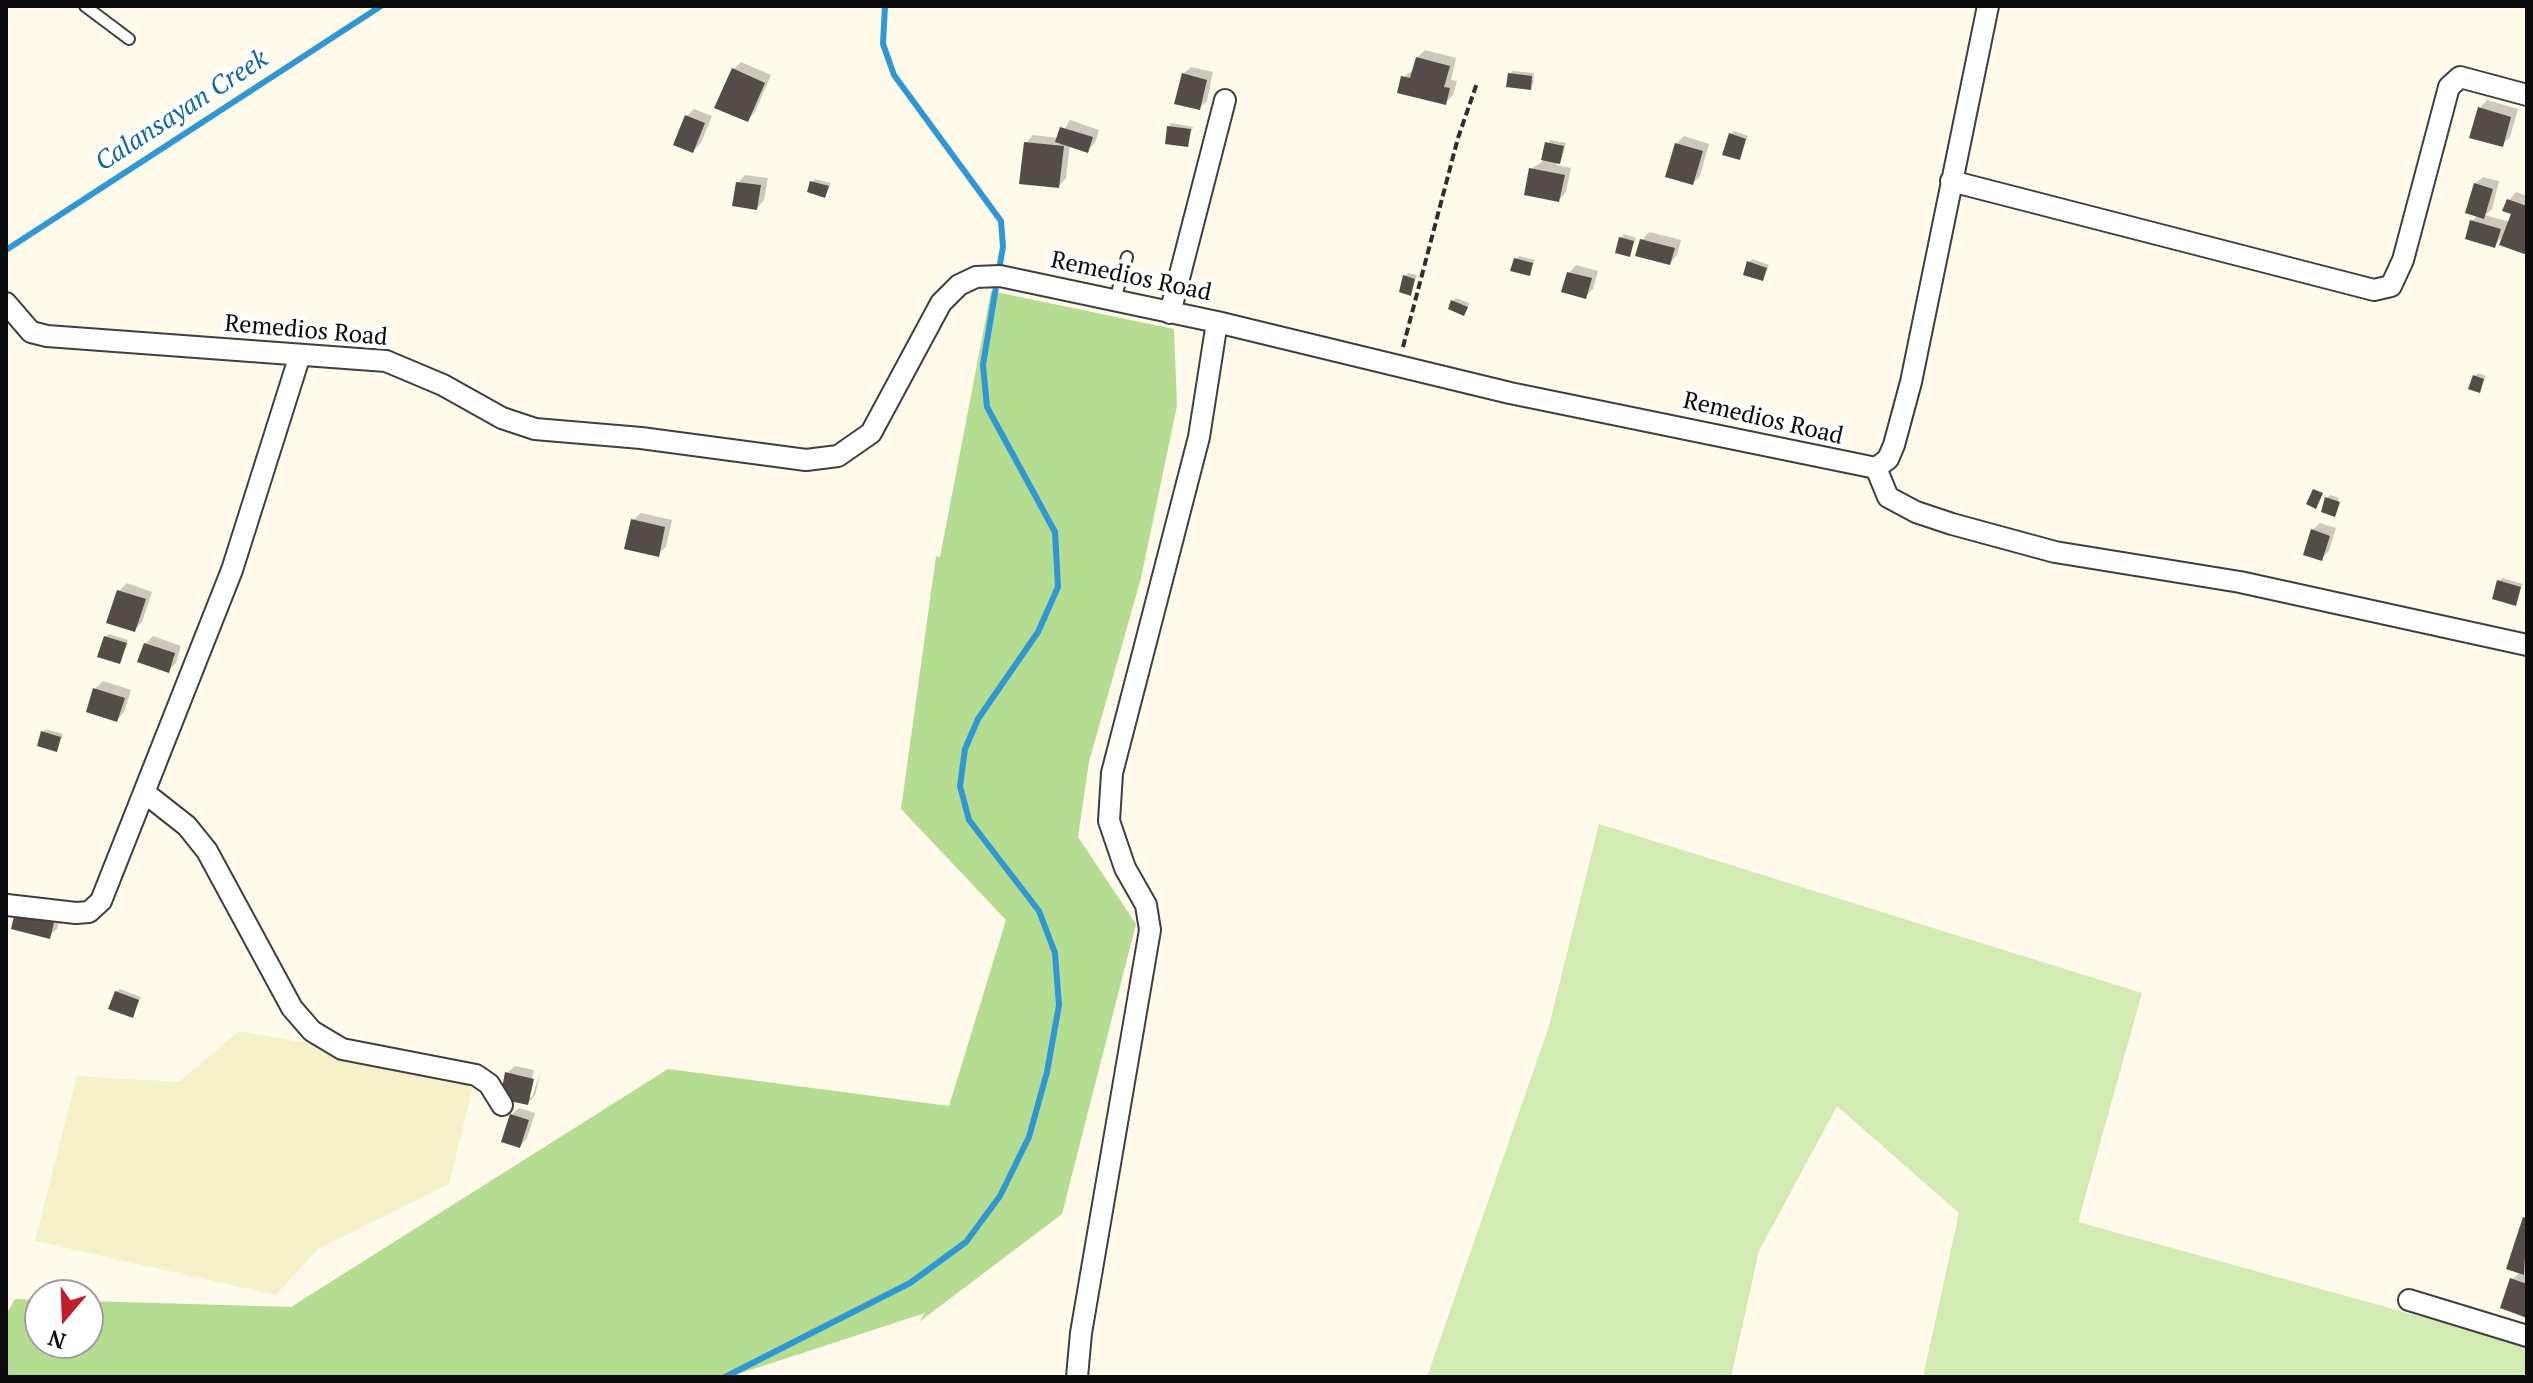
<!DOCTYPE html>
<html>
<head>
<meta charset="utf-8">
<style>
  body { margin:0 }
  #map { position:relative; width:2533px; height:1383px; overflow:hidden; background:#fffaea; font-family:"PT Serif",serif }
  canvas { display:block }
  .frame { position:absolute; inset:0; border:8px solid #0c0c0c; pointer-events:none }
  .north { position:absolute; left:24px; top:1279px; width:80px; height:80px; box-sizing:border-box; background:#fff; border:2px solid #9e9e9e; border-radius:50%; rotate:199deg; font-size:22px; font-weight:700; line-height:32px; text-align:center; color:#0c0c0c }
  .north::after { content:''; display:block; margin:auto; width:28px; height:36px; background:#c21d2a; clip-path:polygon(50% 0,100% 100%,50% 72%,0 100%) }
</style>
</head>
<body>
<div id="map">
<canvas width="2533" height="1383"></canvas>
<div class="frame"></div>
<div class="north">N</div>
</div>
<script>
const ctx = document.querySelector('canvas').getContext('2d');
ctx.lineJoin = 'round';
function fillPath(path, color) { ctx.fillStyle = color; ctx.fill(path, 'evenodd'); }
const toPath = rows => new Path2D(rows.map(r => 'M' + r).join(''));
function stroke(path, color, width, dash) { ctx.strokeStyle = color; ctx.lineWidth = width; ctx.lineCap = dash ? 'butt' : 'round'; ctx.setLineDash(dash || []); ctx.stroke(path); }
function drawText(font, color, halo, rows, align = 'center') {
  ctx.font = font + ' "PT Serif",serif'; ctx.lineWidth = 8; ctx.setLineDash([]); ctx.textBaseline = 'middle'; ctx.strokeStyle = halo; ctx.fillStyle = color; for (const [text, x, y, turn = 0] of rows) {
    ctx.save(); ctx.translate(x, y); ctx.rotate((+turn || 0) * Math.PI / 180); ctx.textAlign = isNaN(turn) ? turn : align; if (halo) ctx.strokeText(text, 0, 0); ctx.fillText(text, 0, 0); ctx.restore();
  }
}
fillPath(toPath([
  [239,1031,476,1074,449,1184,318,1249,276,1295,35,1241,77,1076,179,1082]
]), '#f6f1c9');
fillPath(toPath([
  [1599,824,2142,993,2078,1222,2527,1346,2527,1377,1923,1377,1959,1213,1837,1106,1759,1251,1731,1377,1427,1377,1549,1026]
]), '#d1ebb2');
fillPath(toPath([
  [991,291,1174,329,1177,406,1141,578,1089,762,1078,837,1136,924,1062,1214,919,1322,925,1313,729,1377,6,1377,6,1315,15,1299,40,1300,40,1343,88,1343,88,1301,291,1307,668,1069,949,1106,1006,920,901,809,936,556,940,557]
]), '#b5dd91');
fillPath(toPath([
  [1425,50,1456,58,1451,80,1457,81,1453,95,1445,103,1403,77,1414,70,1417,58],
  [741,62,771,75,755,112,747,120,734,69],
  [1191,67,1213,72,1207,101,1199,108,1183,74],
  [1513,71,1534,73,1533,84,1530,88,1510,74],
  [2487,100,2518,109,2510,137,2502,145,2480,108],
  [694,109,712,116,701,143,693,151,687,116],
  [1070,120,1099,130,1095,143,1087,150,1070,144,1066,178,1059,186,1026,143,1033,135,1059,138],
  [1172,123,1193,127,1187,145,1169,126],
  [1734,131,1748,136,1739,158,1731,135],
  [1684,136,1709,144,1700,176,1693,183,1676,144],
  [1550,140,1566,143,1562,158,1556,165,1571,168,1566,192,1559,200,1531,169,1542,162],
  [745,175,768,178,764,200,757,208,738,183],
  [2483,177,2499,181,2492,209,2485,215,2510,222,2513,213,2509,200,2516,192,2527,196,2527,253,2505,234,2494,246,2472,221,2478,215,2475,184],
  [815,179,831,183,825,196,812,182],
  [1649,232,1681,240,1677,255,1670,263,1642,240],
  [1624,234,1636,238,1629,255,1621,238],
  [1519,256,1535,260,1529,274,1516,259],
  [1752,259,1769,265,1763,279,1749,263],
  [1576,265,1598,271,1593,289,1586,296,1569,273],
  [1408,273,1417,275,1410,293,1405,276],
  [1456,298,1469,303,1467,310,1453,302],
  [2478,373,2486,376,2479,391,2475,376],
  [2330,495,2339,498,2334,513,2327,498],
  [641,513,672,520,666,547,658,554,633,520],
  [2320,523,2336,528,2329,551,2321,559,2312,530],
  [2502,578,2523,584,2515,604,2499,581],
  [127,583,152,592,142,622,134,630,119,591],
  [109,634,128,640,120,662,105,637],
  [153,636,181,646,176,663,168,671,145,644],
  [103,681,131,690,124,712,117,720,88,711,95,689],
  [46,729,63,734,57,749,43,732],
  [62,911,57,929,49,936,13,927],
  [120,989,141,997,132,1016,116,992],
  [515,1066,534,1070,528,1097,532,1097,541,1071,535,1095,528,1103,507,1073],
  [519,1108,535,1113,527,1138,520,1146,511,1115],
  [2527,1216,2527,1270,2524,1273,2527,1274,2527,1316,2512,1280,2520,1272]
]), '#0003');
stroke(toPath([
  [885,6,883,44,894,75,1001,221,1003,247,1000,264],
  [6,250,381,6],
  [725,1377,910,1283,966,1242,1000,1196,1029,1137,1047,1072,1059,1005,1055,953,1039,911,969,820,960,786,965,749,978,719,1038,632,1058,587,1055,532,987,407,983,365,996,287]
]), '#2f97d4', 6);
fillPath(toPath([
  [1416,57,1450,66,1444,87,1450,88,1446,105,1397,93,1401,76,1410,78],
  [732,68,765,83,748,122,714,108],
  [1182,73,1207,80,1200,110,1174,104],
  [1508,73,1532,76,1531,90,1506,87],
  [2478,107,2511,117,2503,147,2469,138],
  [685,115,705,123,693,153,673,145],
  [1167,126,1191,129,1188,147,1165,144],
  [1060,127,1093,137,1088,153,1055,142],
  [1729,133,1746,139,1740,160,1722,155],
  [1024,142,1064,146,1059,188,1019,184],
  [1545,142,1564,146,1560,164,1541,160],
  [1675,143,1703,151,1693,185,1665,177],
  [1529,168,1565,175,1559,202,1524,195],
  [810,181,829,186,825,198,807,192],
  [736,182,761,185,757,210,732,206],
  [2474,183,2493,189,2484,219,2465,213],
  [2507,199,2527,206,2527,255,2499,245,2511,214,2502,211],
  [2470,220,2501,229,2495,248,2465,239],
  [1619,237,1634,241,1630,257,1615,253],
  [1640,239,1675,248,1670,265,1635,256],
  [1514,258,1533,263,1530,276,1510,271],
  [1747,261,1767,268,1763,281,1743,275],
  [1567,272,1592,278,1586,299,1561,292],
  [1403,275,1415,279,1411,296,1399,292],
  [1451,300,1468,307,1464,316,1448,309],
  [2473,375,2484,379,2480,393,2468,389],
  [2313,489,2323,493,2316,509,2306,504],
  [2325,497,2340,502,2335,517,2321,512],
  [631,519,665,527,659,557,624,549],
  [2311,529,2330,536,2322,561,2303,555],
  [2497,580,2521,587,2516,606,2492,599],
  [117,590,146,599,135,632,106,623],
  [104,636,127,643,120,664,97,657],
  [144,643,175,653,169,673,137,662],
  [93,688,125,698,117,722,86,712],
  [41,731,61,737,57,752,37,746],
  [16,908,55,918,50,939,11,929],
  [115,991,139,1000,133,1018,108,1009],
  [505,1072,534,1079,528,1105,500,1099],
  [510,1114,529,1120,520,1148,501,1142],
  [2523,1217,2527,1218,2524,1275,2506,1269],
  [2510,1278,2527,1284,2527,1318,2500,1308]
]), '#554c47');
const lane = toPath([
  [85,6,129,39],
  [1115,300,1127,257]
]);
const street = toPath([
  [1951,181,2374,290,2391,286,2403,260,2449,87,2460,77,2527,95],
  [6,303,31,332,47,336,386,361,443,385,502,418,535,429,641,438,806,460,838,456,871,433,941,303,959,285,976,277,1000,276,1217,322,1510,393,1876,468,1888,459,1894,445,1911,382,1988,6],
  [1170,313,1225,100],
  [1876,468,1888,497,1916,512,1952,524,2055,552,2240,582,2527,645],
  [145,793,187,826,207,851,292,1008,312,1031,342,1049,476,1075,489,1084,502,1105],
  [7,905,76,913,89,912,101,901,232,570,300,355],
  [2409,1300,2527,1336],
  [1077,1377,1081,1333,1150,930,1146,905,1125,868,1109,821,1112,773,1199,437,1217,322]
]);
stroke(lane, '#3f3f3f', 14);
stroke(street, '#3f3f3f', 24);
stroke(toPath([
  [1403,347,1458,138,1477,83]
]), '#2e2e2e', 4, [8, 4]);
stroke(lane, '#fff', 10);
stroke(street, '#fff', 20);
drawText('24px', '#0c0c0c', '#fff', [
  ["Remedios Road",1131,277,12],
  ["Remedios Road",306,331,5],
  ["Remedios Road",1763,419,13]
]);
drawText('italic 26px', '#0f67a3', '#fff', [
  ["Calansayan Creek",182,111,-33]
]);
</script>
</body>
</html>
